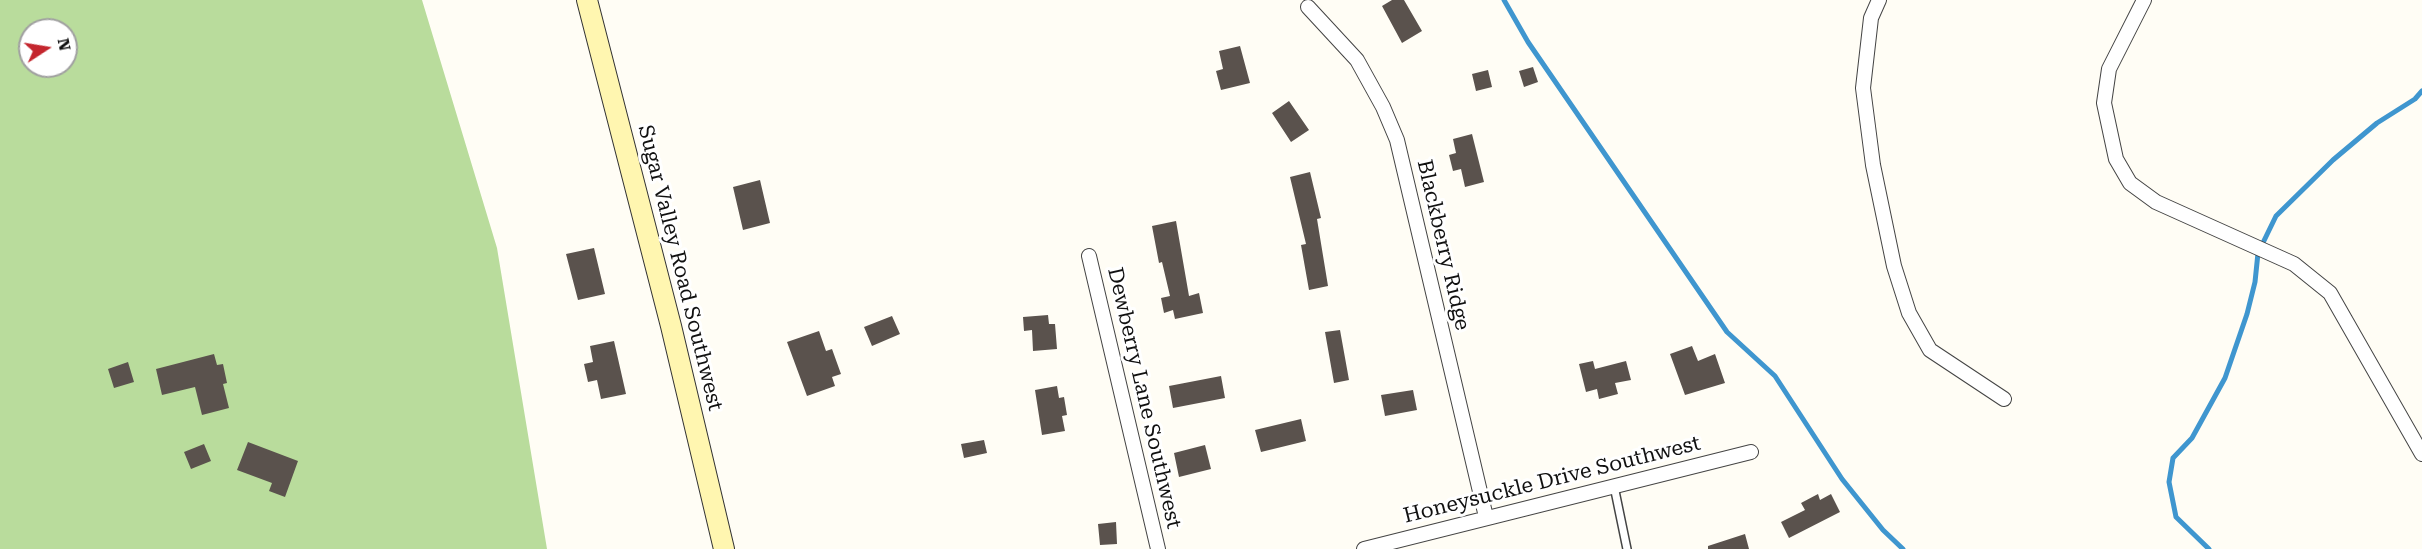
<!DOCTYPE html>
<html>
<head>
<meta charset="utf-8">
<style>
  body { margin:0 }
  #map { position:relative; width:2422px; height:549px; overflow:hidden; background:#fffdf5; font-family:"Roboto Serif",serif }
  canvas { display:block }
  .north { position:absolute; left:18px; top:18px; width:60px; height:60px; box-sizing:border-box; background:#fff; border:2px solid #a0a0a0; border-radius:50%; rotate:78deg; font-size:16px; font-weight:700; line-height:24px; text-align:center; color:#111 }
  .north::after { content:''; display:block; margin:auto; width:21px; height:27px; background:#c4262e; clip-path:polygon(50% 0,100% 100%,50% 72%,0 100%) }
</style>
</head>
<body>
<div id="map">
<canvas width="2422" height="549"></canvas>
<div class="north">N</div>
</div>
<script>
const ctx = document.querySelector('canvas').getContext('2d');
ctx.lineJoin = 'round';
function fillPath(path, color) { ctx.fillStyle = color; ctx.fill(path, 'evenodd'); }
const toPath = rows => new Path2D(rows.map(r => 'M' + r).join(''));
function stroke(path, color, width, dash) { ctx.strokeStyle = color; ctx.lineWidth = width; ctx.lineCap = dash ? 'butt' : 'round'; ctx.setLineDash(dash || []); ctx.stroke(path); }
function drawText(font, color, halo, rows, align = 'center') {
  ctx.font = font + ' "Roboto Serif",serif'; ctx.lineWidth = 6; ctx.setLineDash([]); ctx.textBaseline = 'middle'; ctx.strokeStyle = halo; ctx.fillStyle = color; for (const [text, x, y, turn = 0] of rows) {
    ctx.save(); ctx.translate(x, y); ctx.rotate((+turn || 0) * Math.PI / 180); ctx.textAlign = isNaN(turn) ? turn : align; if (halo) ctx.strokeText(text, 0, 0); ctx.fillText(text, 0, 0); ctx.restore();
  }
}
fillPath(toPath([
  [0,0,422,0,497,248,547,549,0,549],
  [30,30,66,30,66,66,30,66]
]), '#b9dc9c');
stroke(toPath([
  [1504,0,1528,42,1727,332,1775,376,1842,479,1883,530,1903,549],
  [2209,549,2176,517,2169,482,2173,458,2192,438,2225,378,2247,314,2255,282,2258,253,2276,216,2333,160,2377,123,2415,99,2422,91]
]), '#3f96cf', 5);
fillPath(toPath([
  [1392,0,1404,0,1422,31,1402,43,1382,6],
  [1240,46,1250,83,1221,90,1216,71,1223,69,1219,51],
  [1533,67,1538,82,1524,87,1519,71],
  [1488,70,1492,87,1476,91,1472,74],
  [1289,101,1309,130,1291,142,1272,113],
  [1472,134,1484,182,1465,187,1461,169,1453,171,1449,155,1456,153,1453,139],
  [1310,172,1321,218,1317,219,1328,286,1309,290,1301,245,1306,244,1290,177],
  [760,180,770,223,743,230,733,187],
  [1176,221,1189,296,1199,293,1203,313,1175,319,1173,310,1164,313,1161,298,1170,296,1162,262,1159,263,1152,226],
  [594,248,605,294,578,300,566,254],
  [1048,315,1049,324,1055,324,1057,349,1033,351,1032,330,1024,331,1023,317],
  [892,316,900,334,872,346,864,327],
  [1340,330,1349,380,1334,383,1325,332],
  [819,331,826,351,832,349,841,374,832,377,835,386,807,396,787,342],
  [614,341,626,394,601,399,597,380,588,382,584,364,593,362,590,346],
  [1692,346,1698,361,1715,354,1725,383,1685,395,1670,354],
  [214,354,217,365,223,364,227,383,223,384,229,408,202,415,195,387,162,395,156,369],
  [1593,361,1595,369,1626,361,1631,380,1615,383,1618,394,1599,399,1597,389,1586,392,1579,364],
  [128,362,134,382,114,388,108,369],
  [1221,376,1225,398,1173,408,1169,386],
  [1057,386,1059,398,1064,397,1067,415,1062,416,1065,431,1042,435,1035,390],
  [1413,390,1417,410,1385,416,1381,395],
  [1301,419,1306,441,1261,452,1255,430],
  [984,440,987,453,964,458,961,444],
  [248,442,298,461,285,497,269,491,272,483,237,470],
  [204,444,211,461,191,469,184,452],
  [1205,445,1211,469,1179,477,1174,453],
  [1818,494,1820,500,1831,494,1840,512,1789,538,1781,522,1805,510,1801,503],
  [1116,522,1117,544,1100,545,1098,524],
  [1745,534,1749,549,1708,549,1708,546]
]), '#5a524d');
const lane = toPath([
  [1614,486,1627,549]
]);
const street = toPath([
  [1879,0,1871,18,1863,88,1873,165,1894,266,1909,313,1930,350,2004,399],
  [2144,0,2109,69,2104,103,2116,159,2130,183,2156,202,2294,264,2330,293,2422,454],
  [1308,7,1357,60,1383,107,1397,140,1486,517],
  [1089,256,1158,549],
  [1364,549,1751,452]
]);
const secondary = toPath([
  [587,0,671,326,724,549]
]);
stroke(lane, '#444', 10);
stroke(street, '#444', 16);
stroke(secondary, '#333', 22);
stroke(lane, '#fff', 7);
stroke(street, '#fff', 14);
stroke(secondary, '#fff6b0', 20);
drawText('21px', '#111', '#fff', [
  ["Blackberry Ridge",1443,245,77],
  ["Sugar Valley Road Southwest",680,268,76],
  ["Dewberry Lane Southwest",1144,398,77],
  ["Honeysuckle Drive Southwest",1552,480,-14]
]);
</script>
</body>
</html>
